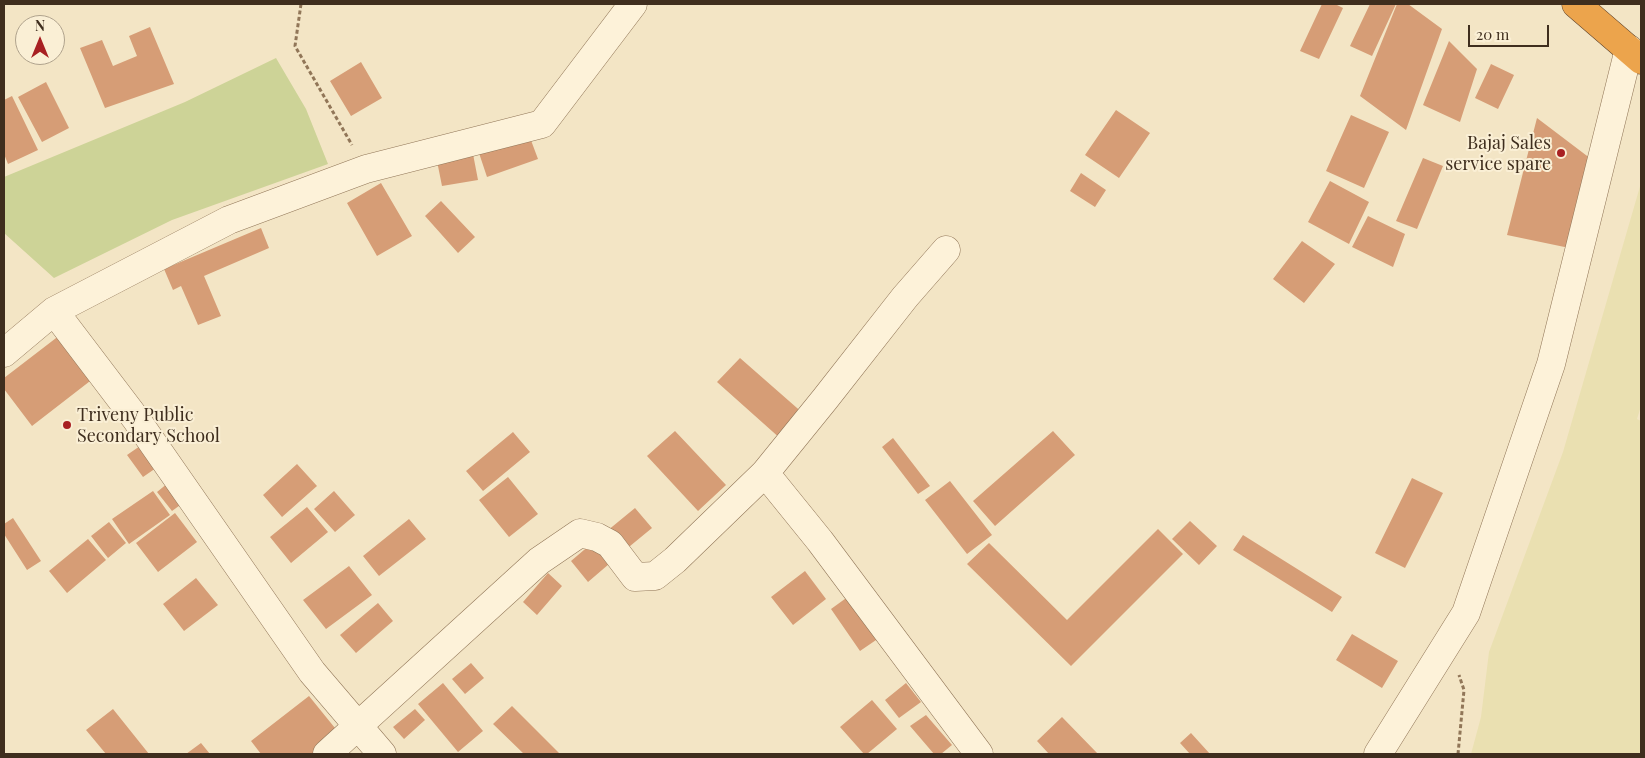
<!DOCTYPE html>
<html>
<head>
<meta charset="utf-8">
<style>
  body { margin:0 }
  #map { position:relative; width:1645px; height:758px; overflow:hidden; background:#f3e5c5; font-family:"Playfair Display",serif }
  canvas { display:block }
  .frame { position:absolute; inset:0; border:5px solid #3f2e1e; pointer-events:none }
  .north { position:absolute; left:15px; top:15px; width:50px; height:50px; box-sizing:border-box; background:#faefd5; border:1px solid #afa28c; border-radius:50%; rotate:0deg; font-size:14px; font-weight:700; line-height:20px; text-align:center; color:#3f2e1e }
  .north::after { content:''; display:block; margin:auto; width:18px; height:22px; background:#a82022; clip-path:polygon(50% 0,100% 100%,50% 72%,0 100%) }
  .scale { position:absolute; left:1468px; top:25px; width:81px; height:22px; box-sizing:border-box; border:2px solid #3f2e1e; border-top:0; padding-left:6px; font-size:15px; line-height:18px; white-space:nowrap; color:#3f2e1e; -webkit-text-stroke:4px #faefd5; paint-order:stroke }
</style>
</head>
<body>
<div id="map">
<canvas width="1645" height="758"></canvas>
<div class="frame"></div>
<div class="north">N</div>
<div class="scale">20 m</div>
</div>
<script>
const ctx = document.querySelector('canvas').getContext('2d');
ctx.lineJoin = 'round';
function fillPath(path, color) { ctx.fillStyle = color; ctx.fill(path, 'evenodd'); }
const toPath = rows => new Path2D(rows.map(r => 'M' + r).join(''));
function stroke(path, color, width, dash) { ctx.strokeStyle = color; ctx.lineWidth = width; ctx.lineCap = dash ? 'butt' : 'round'; ctx.setLineDash(dash || []); ctx.stroke(path); }
function drawText(font, color, halo, rows, align = 'center') {
  ctx.font = font + ' "Playfair Display",serif'; ctx.lineWidth = 4; ctx.setLineDash([]); ctx.textBaseline = 'middle'; ctx.strokeStyle = halo; ctx.fillStyle = color; for (const [text, x, y, turn = 0] of rows) {
    ctx.save(); ctx.translate(x, y); ctx.rotate((+turn || 0) * Math.PI / 180); ctx.textAlign = isNaN(turn) ? turn : align; if (halo) ctx.strokeText(text, 0, 0); ctx.fillText(text, 0, 0); ctx.restore();
  }
}
fillPath(toPath([
  [1641,183,1641,406,1637,419,1641,421,1641,754,1471,754,1481,717,1489,652,1563,452]
]), '#eae0b1');
fillPath(toPath([
  [276,58,306,109,328,164,172,220,54,278,4,233,4,177,185,102]
]), '#cdd397');
fillPath(toPath([
  [1322,4,1335,4,1343,8,1319,59,1300,51],
  [1370,4,1396,4,1372,56,1350,46],
  [1397,4,1408,4,1442,29,1406,130,1360,96],
  [150,27,174,84,105,108,80,48,102,40,113,66,137,56,129,36],
  [1449,41,1477,69,1460,122,1423,105],
  [361,62,382,98,351,116,330,81],
  [1491,64,1514,75,1498,109,1475,98],
  [46,82,69,128,42,142,18,97],
  [12,96,38,150,8,164,4,154,4,100],
  [1116,110,1150,133,1119,178,1085,155],
  [1351,115,1389,132,1364,188,1326,171],
  [1537,118,1599,165,1579,250,1507,235],
  [529,135,538,159,487,177,479,153],
  [473,154,478,180,442,186,437,161],
  [1423,158,1443,166,1417,229,1396,221],
  [1081,173,1106,190,1095,207,1070,191],
  [1330,181,1369,202,1349,244,1308,222],
  [381,183,412,236,377,256,347,203],
  [441,201,475,237,458,253,425,216],
  [1368,216,1405,234,1393,267,1352,247],
  [261,228,269,248,204,276,221,316,198,325,181,286,173,290,164,269],
  [1302,241,1335,264,1304,303,1273,279],
  [60,335,94,378,32,426,4,389,4,378],
  [740,358,805,415,782,440,717,382],
  [675,431,726,485,698,511,647,456],
  [1053,431,1075,455,995,526,973,501],
  [513,432,530,452,483,491,466,471],
  [893,438,930,486,918,494,882,447],
  [140,446,156,468,143,477,127,455],
  [297,464,317,486,282,517,263,495],
  [508,477,538,514,509,537,479,500],
  [1412,478,1443,493,1405,568,1375,553],
  [950,481,992,535,967,554,925,500],
  [168,483,183,503,172,511,157,492],
  [153,491,170,515,129,544,112,519],
  [334,491,355,515,335,532,314,509],
  [307,507,328,532,291,563,270,537],
  [635,508,652,528,624,551,607,531],
  [175,513,197,542,158,572,136,543],
  [13,518,41,561,27,570,4,534,4,524],
  [409,519,426,539,379,576,363,556],
  [1190,521,1217,546,1199,565,1172,539],
  [109,522,126,543,108,558,91,536],
  [1158,529,1183,554,1071,666,967,564,989,543,1067,620],
  [1243,535,1342,597,1332,612,1233,550],
  [88,539,106,560,67,593,49,571],
  [591,544,609,564,588,582,571,561],
  [349,566,372,595,326,629,303,600],
  [805,571,826,599,793,625,771,597],
  [548,573,562,586,537,615,523,602],
  [196,578,218,605,184,631,163,604],
  [849,596,879,638,860,651,831,609],
  [378,603,393,621,356,653,340,635],
  [1352,634,1398,661,1382,688,1336,660],
  [471,663,484,678,465,694,452,679],
  [443,683,483,731,458,752,418,704],
  [906,683,921,702,899,718,885,700],
  [309,696,339,733,312,754,261,754,251,741],
  [872,700,897,729,867,754,864,754,840,727],
  [512,706,559,753,557,754,524,754,493,724],
  [113,709,149,754,106,754,86,730],
  [415,709,425,720,404,739,393,727],
  [926,715,952,745,941,754,934,754,910,726],
  [1062,717,1098,754,1049,754,1037,741],
  [1191,733,1210,754,1190,754,1180,743],
  [201,743,210,754,186,754]
]), '#d69d76');
const minor = toPath([
  [54,311,136,419,312,672,382,754],
  [4,353,54,311,229,220,366,169,542,124,633,4],
  [765,473,820,541,979,754],
  [327,754,539,561,580,533,597,537,610,544,635,577,655,576,675,560,765,473,825,399,905,297,946,250],
  [1378,754,1466,613,1551,364,1629,49]
]);
const highway = toPath([
  [1576,4,1641,60]
]);
stroke(minor, '#917658', 29);
stroke(highway, '#5f432c', 29);
stroke(toPath([
  [301,4,295,46,352,145],
  [1458,754,1464,690,1459,675]
]), '#917658', 3, [4, 2.5]);
stroke(minor, '#fdf2d9', 28);
stroke(highway, '#eca44c', 28);
for (const [x, y, r, color] of [
  [1561,153,5,"#a82022"],
  [67,425,5,"#a82022"]
]) { const dot = new Path2D(); dot.arc(x, y, r, 0, 2 * Math.PI); ctx.fillStyle = color; ctx.fill(dot); stroke(dot, '#faefd5', 2); }
drawText('18px', '#3f2e1e', '#faefd5', [
  ["Bajaj Sales",1551,143],
  ["service spare",1551,164],
  ["Triveny Public",77,415,"left"],
  ["Secondary School",77,436,"left"]
], 'right');
</script>
</body>
</html>
